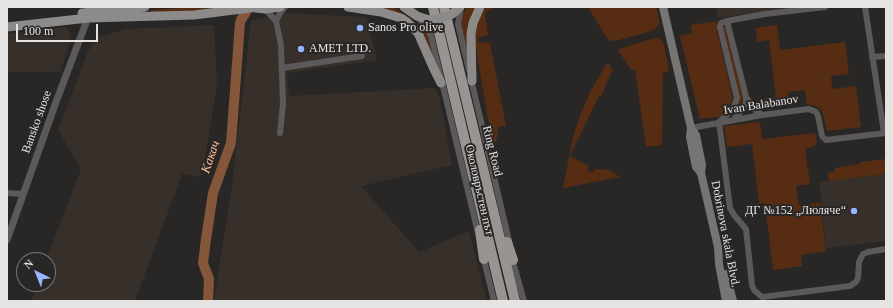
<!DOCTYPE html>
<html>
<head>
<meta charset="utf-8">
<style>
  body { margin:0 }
  #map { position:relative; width:893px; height:308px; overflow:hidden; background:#292726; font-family:Georgia,serif }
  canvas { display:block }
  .frame { position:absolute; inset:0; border:8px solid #e6e4e3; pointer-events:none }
  .north { position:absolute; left:16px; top:252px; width:40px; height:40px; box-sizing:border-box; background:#292726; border:1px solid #757372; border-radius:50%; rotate:317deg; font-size:11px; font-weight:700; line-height:16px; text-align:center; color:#e6e4e3 }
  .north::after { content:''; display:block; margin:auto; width:14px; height:18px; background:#97b6fd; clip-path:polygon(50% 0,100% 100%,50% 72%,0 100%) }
  .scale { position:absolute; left:16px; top:24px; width:82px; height:18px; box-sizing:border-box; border:2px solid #e6e4e3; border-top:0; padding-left:5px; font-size:12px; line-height:14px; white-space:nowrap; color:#e6e4e3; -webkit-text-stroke:3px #292726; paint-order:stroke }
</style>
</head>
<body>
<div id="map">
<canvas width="893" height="308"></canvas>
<div class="frame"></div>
<div class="north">N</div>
<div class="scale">100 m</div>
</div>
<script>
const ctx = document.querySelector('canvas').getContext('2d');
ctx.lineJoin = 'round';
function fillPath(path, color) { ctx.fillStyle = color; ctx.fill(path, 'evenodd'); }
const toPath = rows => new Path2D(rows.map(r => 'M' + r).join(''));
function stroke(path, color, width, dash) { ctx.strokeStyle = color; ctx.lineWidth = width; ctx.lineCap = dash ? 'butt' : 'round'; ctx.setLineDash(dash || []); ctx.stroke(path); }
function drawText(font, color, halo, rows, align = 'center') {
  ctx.font = font + ' Georgia,serif'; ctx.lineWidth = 4; ctx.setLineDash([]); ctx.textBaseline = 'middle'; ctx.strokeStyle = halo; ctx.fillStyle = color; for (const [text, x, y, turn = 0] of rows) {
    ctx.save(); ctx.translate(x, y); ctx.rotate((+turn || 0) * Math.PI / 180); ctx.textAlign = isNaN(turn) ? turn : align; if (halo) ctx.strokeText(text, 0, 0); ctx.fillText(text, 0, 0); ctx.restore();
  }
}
fillPath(toPath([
  [717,7,800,7,717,18],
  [285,13,366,17,377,60,287,73,289,96,435,88,440,99,452,165,361,186,419,252,469,231,487,301,214,301,232,185,251,21],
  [214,25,217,84,204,164,200,177,182,174,135,301,31,301,37,284,48,284,48,260,46,260,81,169,58,130,88,51,99,37,127,29],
  [65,27,69,31,71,39,60,72,7,72,7,34],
  [886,174,886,241,826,248,819,182]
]), '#372f2a');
fillPath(toPath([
  [193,7,220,7,219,9,210,10,172,12,152,12,151,10],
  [369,7,393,7,422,27,427,33,435,63,420,31],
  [467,7,478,7,470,59,461,29,460,19],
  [486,7,494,7,486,12,485,15,488,34,486,36,478,37,478,42,490,43,506,126,499,126,496,142,492,142,475,43,475,29,479,18],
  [588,7,656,7,660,23,655,29,645,33,619,40,611,41,607,38],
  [717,21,717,31,733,98,729,107,719,117,700,119,680,36,692,33,691,25],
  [777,25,780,50,845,42,849,74,831,76,832,89,856,86,861,127,827,131,823,114,820,109,815,106,807,104,805,90,788,92,790,105,762,108,761,99,776,97,769,40,757,42,756,28],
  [726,26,743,98,737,112,735,110,739,98,723,27],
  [659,38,664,44,669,71,663,73,662,145,646,147,635,69,631,70,618,50,622,48,651,39],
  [607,63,610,65,614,72,612,71,601,96,599,96,598,98,570,156,589,166,587,170,593,173,595,169,609,170,620,177,563,188,573,137,581,113,591,90],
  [760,122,762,139,815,133,817,143,813,147,805,149,810,184,796,186,799,205,820,203,826,251,801,255,802,266,773,270,765,203,759,204,752,144,727,147,724,126],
  [886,159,886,174,829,181,828,173,835,172,835,168,860,164,860,162]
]), '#562c12');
stroke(toPath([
  [208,301,209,279,203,263,206,239,213,193,231,143,240,23,241,20,246,12,246,7]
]), '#86563b', 10);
stroke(toPath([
  [461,7,458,24,469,70],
  [825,7,765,14,727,21,721,23,720,27,737,98,733,109,719,122,730,208,734,215,746,229,752,285,754,290,762,297,850,286,856,282,858,278,859,262,863,254,868,252,886,249],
  [865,7,884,133],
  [265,9,276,21,281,45,283,104,280,133],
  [417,17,425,25,431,36,478,233],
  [276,21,280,13,285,7],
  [727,21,746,97,755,110,762,115],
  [872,57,886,56],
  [282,68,362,56],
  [471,79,510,245],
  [733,120,742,110,746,102,746,97],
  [691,128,762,115,809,109,816,112,818,116,822,136,826,140,886,133],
  [7,193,23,194],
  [483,256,494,301],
  [512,258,524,301]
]), '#5b5959', 6);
stroke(toPath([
  [7,240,56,102,89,15]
]), '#5b5959', 7);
stroke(toPath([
  [663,7,691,128,690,137,696,167,701,173,718,247,719,264,726,301],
  [691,128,696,135,702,165,701,173],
  [726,274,733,301]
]), '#777574', 8);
stroke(toPath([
  [348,7,381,12,401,18,407,22,418,33,433,67,441,83],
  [404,7,417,16,429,20],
  [256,8,265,9,280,7],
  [82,13,145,7],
  [452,14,460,7],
  [7,27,88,18,194,15,258,7],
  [472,81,471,34,473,23,480,7]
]), '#8d8b89', 9);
stroke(toPath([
  [433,7,503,301],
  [444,7,515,301],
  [480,230,484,259],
  [507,242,513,260]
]), '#979492', 10);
stroke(toPath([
  [429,20,441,18,452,14]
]), '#8d8b89', 9);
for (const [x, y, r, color] of [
  [360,28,4,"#97b6fd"],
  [301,49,4,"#97b6fd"],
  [854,211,4,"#97b6fd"]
]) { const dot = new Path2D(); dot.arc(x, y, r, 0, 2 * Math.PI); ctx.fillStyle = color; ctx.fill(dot); stroke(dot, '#292726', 1.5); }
drawText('12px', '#e6e4e3', '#292726', [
  ["Sanos Pro olive",368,28],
  ["AMET LTD.",309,49],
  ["ДГ №152 „Люляче“",846,211,"right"]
], 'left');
drawText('12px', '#e6e4e3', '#292726', [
  ["Ivan Balabanov",761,105,-9],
  ["Bansko shose",37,122,-70],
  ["Ring Road",492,151,76],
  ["Околовръстен път",479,190,77],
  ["Dobrinova skala Blvd.",725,234,79]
]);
drawText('italic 13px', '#fcbf9d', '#292726', [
  ["Какач",211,157,-71]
]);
</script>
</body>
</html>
